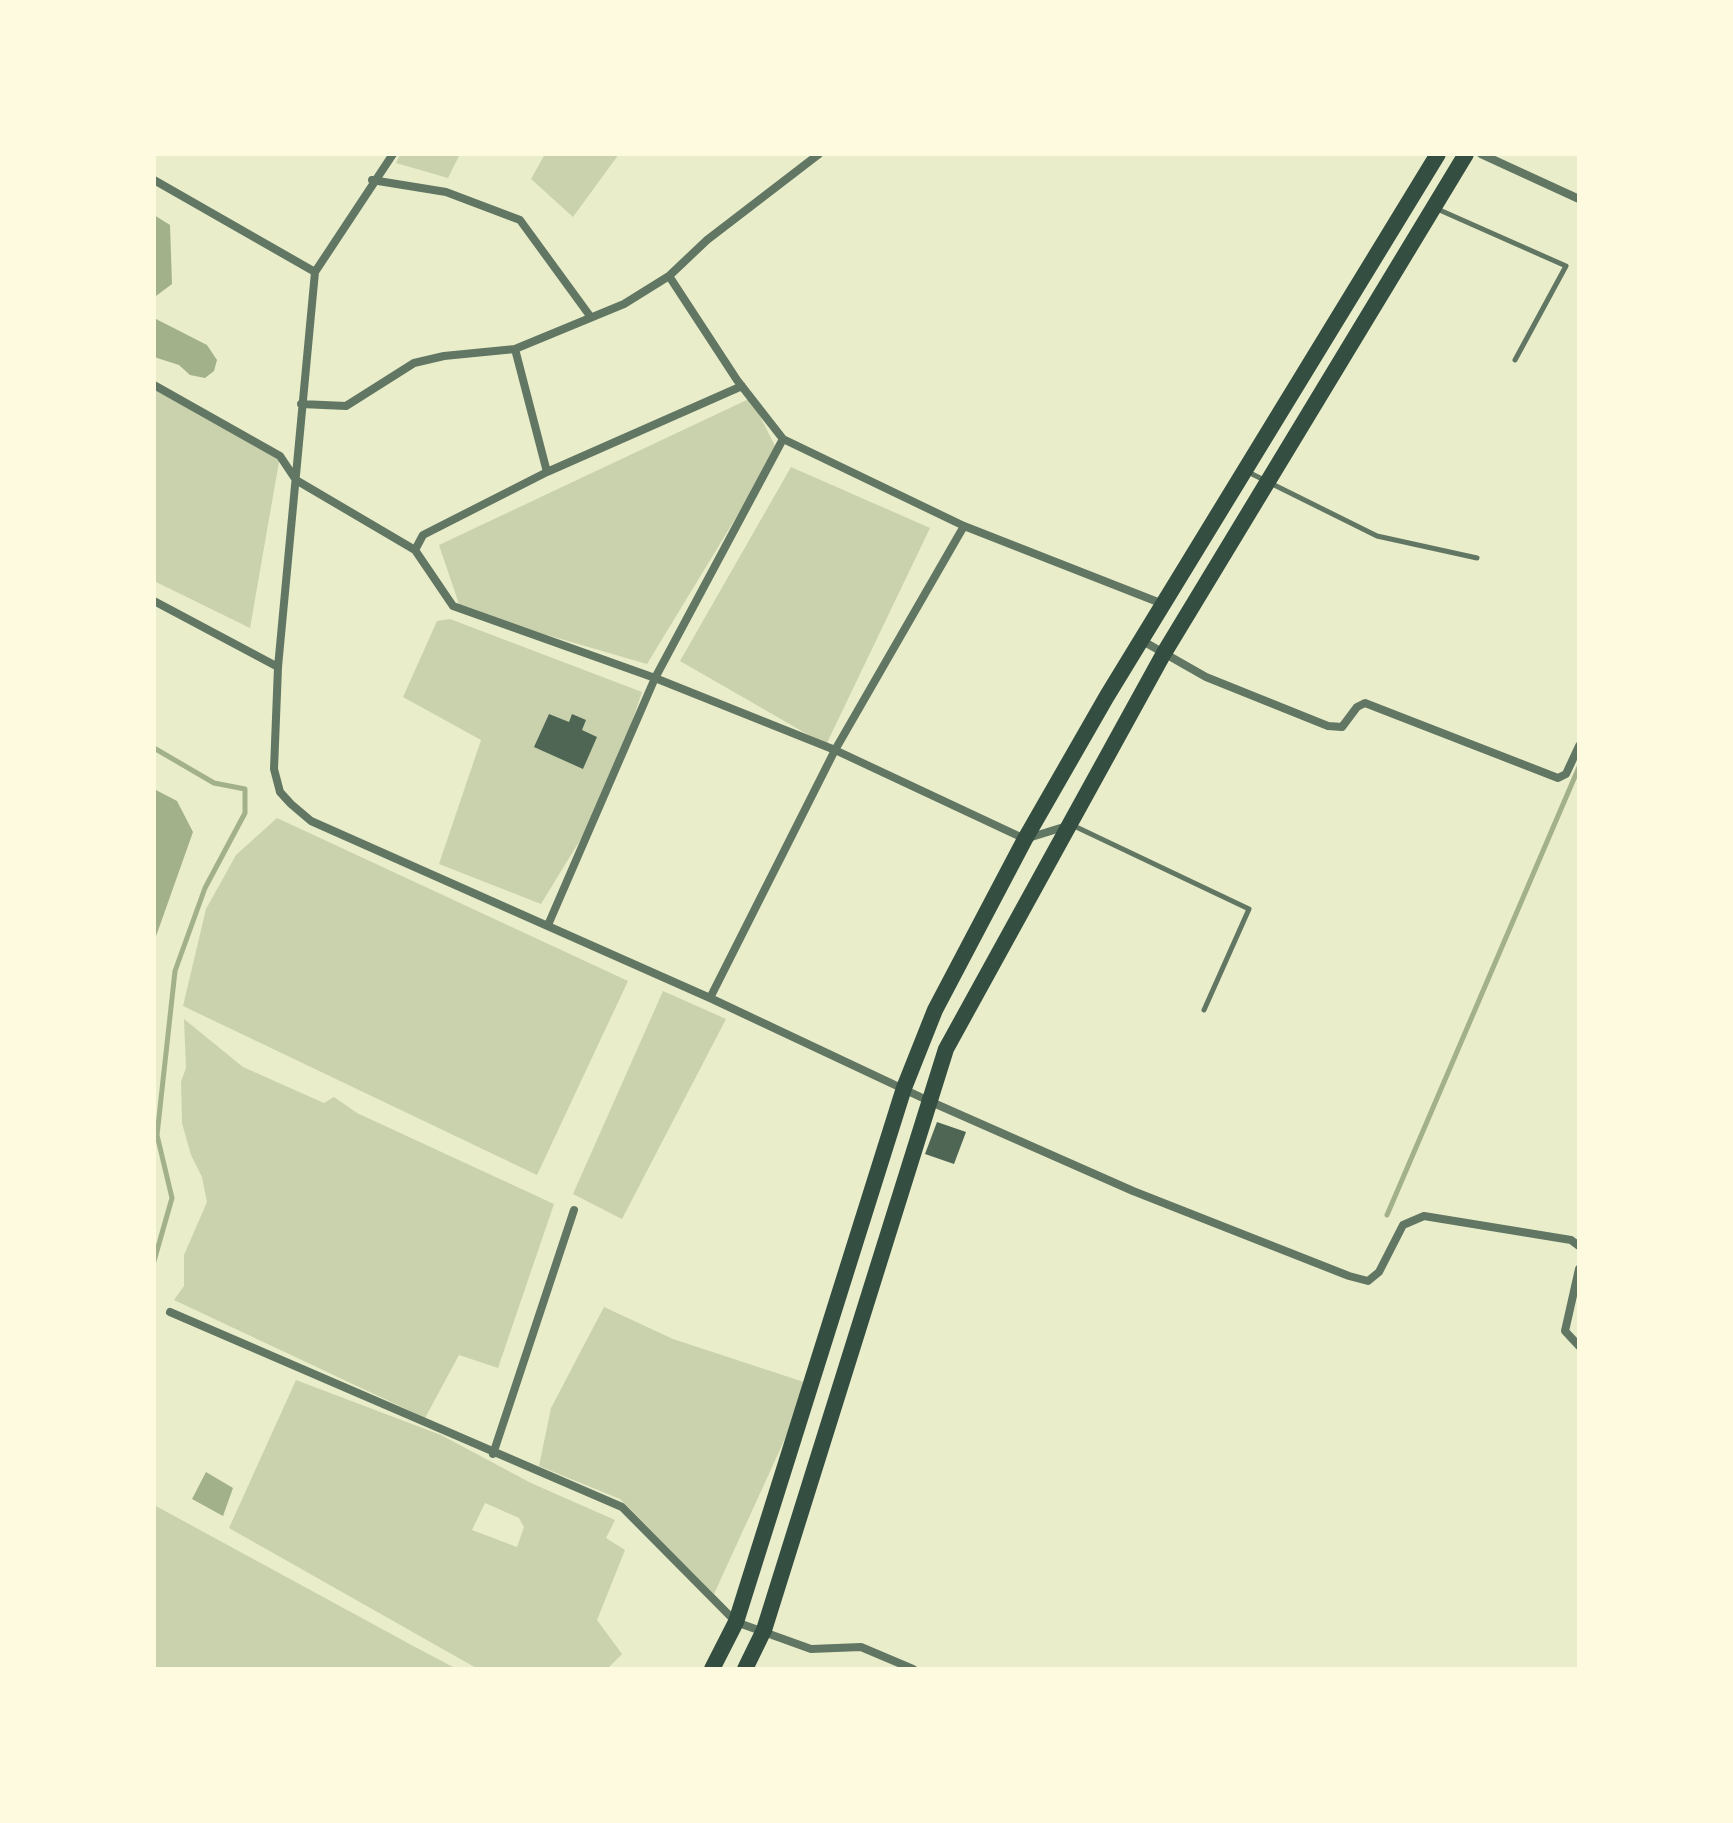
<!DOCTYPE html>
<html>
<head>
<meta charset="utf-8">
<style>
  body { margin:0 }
  #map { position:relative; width:1733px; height:1823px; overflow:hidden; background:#e9edc9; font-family:Signika,sans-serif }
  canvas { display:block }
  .frame { position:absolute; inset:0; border:156px solid #fefae0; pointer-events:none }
</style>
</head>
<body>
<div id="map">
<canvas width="1733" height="1823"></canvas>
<div class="frame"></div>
</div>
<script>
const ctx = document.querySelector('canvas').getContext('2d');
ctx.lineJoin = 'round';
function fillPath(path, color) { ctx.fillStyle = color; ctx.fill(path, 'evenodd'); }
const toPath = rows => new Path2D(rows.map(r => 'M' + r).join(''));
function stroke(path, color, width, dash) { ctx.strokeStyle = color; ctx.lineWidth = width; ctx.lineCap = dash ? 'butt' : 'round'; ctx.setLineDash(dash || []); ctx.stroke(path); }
fillPath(toPath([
  [400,154,460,154,448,178,396,163],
  [545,154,619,154,573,217,531,179],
  [154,385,280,456,250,628,154,581],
  [751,398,777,450,647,664,461,610,439,545],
  [791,467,930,528,826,745,680,661],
  [450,619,642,692,607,796,541,904,439,864,481,740,403,697,437,621],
  [277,818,628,981,537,1175,183,1006,206,909,236,855],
  [663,991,726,1019,622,1219,573,1194],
  [184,1019,243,1067,324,1103,334,1097,357,1113,554,1204,498,1368,459,1355,425,1418,174,1300,184,1286,184,1255,207,1202,202,1177,191,1155,182,1123,181,1082,186,1068],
  [604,1307,673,1339,810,1384,714,1594,620,1499,539,1466,551,1408],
  [296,1380,441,1435,531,1483,615,1520,606,1538,625,1550,597,1620,622,1654,607,1669,478,1669,229,1528],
  [485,1503,519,1518,524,1527,517,1547,472,1530],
  [154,1505,417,1648,457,1669,154,1669]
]), '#cad2ad');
fillPath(toPath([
  [154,215,170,225,172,284,156,296],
  [154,318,207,345,217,360,214,371,205,378,190,375,179,365,154,357],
  [154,789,177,801,193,832,154,942],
  [206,1472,233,1488,223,1516,192,1499]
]), '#a3b18a');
stroke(toPath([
  [154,748,214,783,245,789,245,813,205,888,175,971,157,1135,172,1198,154,1261],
  [1387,1215,1579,767]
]), '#a3b18a', 5);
fillPath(toPath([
  [549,714,569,722,572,714,586,720,582,730,597,737,583,769,534,747],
  [937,1122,966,1132,954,1164,925,1154]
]), '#4f6655');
stroke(toPath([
  [1435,208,1566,266,1515,360],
  [1246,471,1377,536,1477,558],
  [1072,825,1249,909,1204,1010]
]), '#617663', 5);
stroke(toPath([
  [393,154,315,272,278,667,274,769,280,792,291,804,311,821,710,998,929,1101,1133,1191,1349,1276,1368,1281,1379,1272,1403,1225,1424,1216,1571,1240,1579,1246],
  [1481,154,1579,199],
  [154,180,315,272],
  [372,180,446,192,520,220,590,316],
  [669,276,737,380,783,439,964,526,1163,604],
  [515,349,547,472],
  [154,385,280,456,296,480,415,550,453,606,655,678,835,750,1025,839,1067,826],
  [301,404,346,406,414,363,444,356,515,349,624,304,669,276,707,240,819,154],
  [415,550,423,535,547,472,742,386],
  [154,601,278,667],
  [1141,640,1206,677,1328,726,1342,727,1357,707,1365,703,1558,778,1566,774,1579,746],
  [548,925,655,678,783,439],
  [710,998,835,750,964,526],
  [1579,1269,1565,1331,1579,1346],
  [170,1312,622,1507,736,1622,811,1649,861,1647,913,1669],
  [493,1454,574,1210]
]), '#617663', 8);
stroke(toPath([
  [712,1669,736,1622,904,1088,935,1010,1025,839,1107,696,1438,154],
  [745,1669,764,1630,946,1049,1164,653,1466,154]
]), '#344e41', 16);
</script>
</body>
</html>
